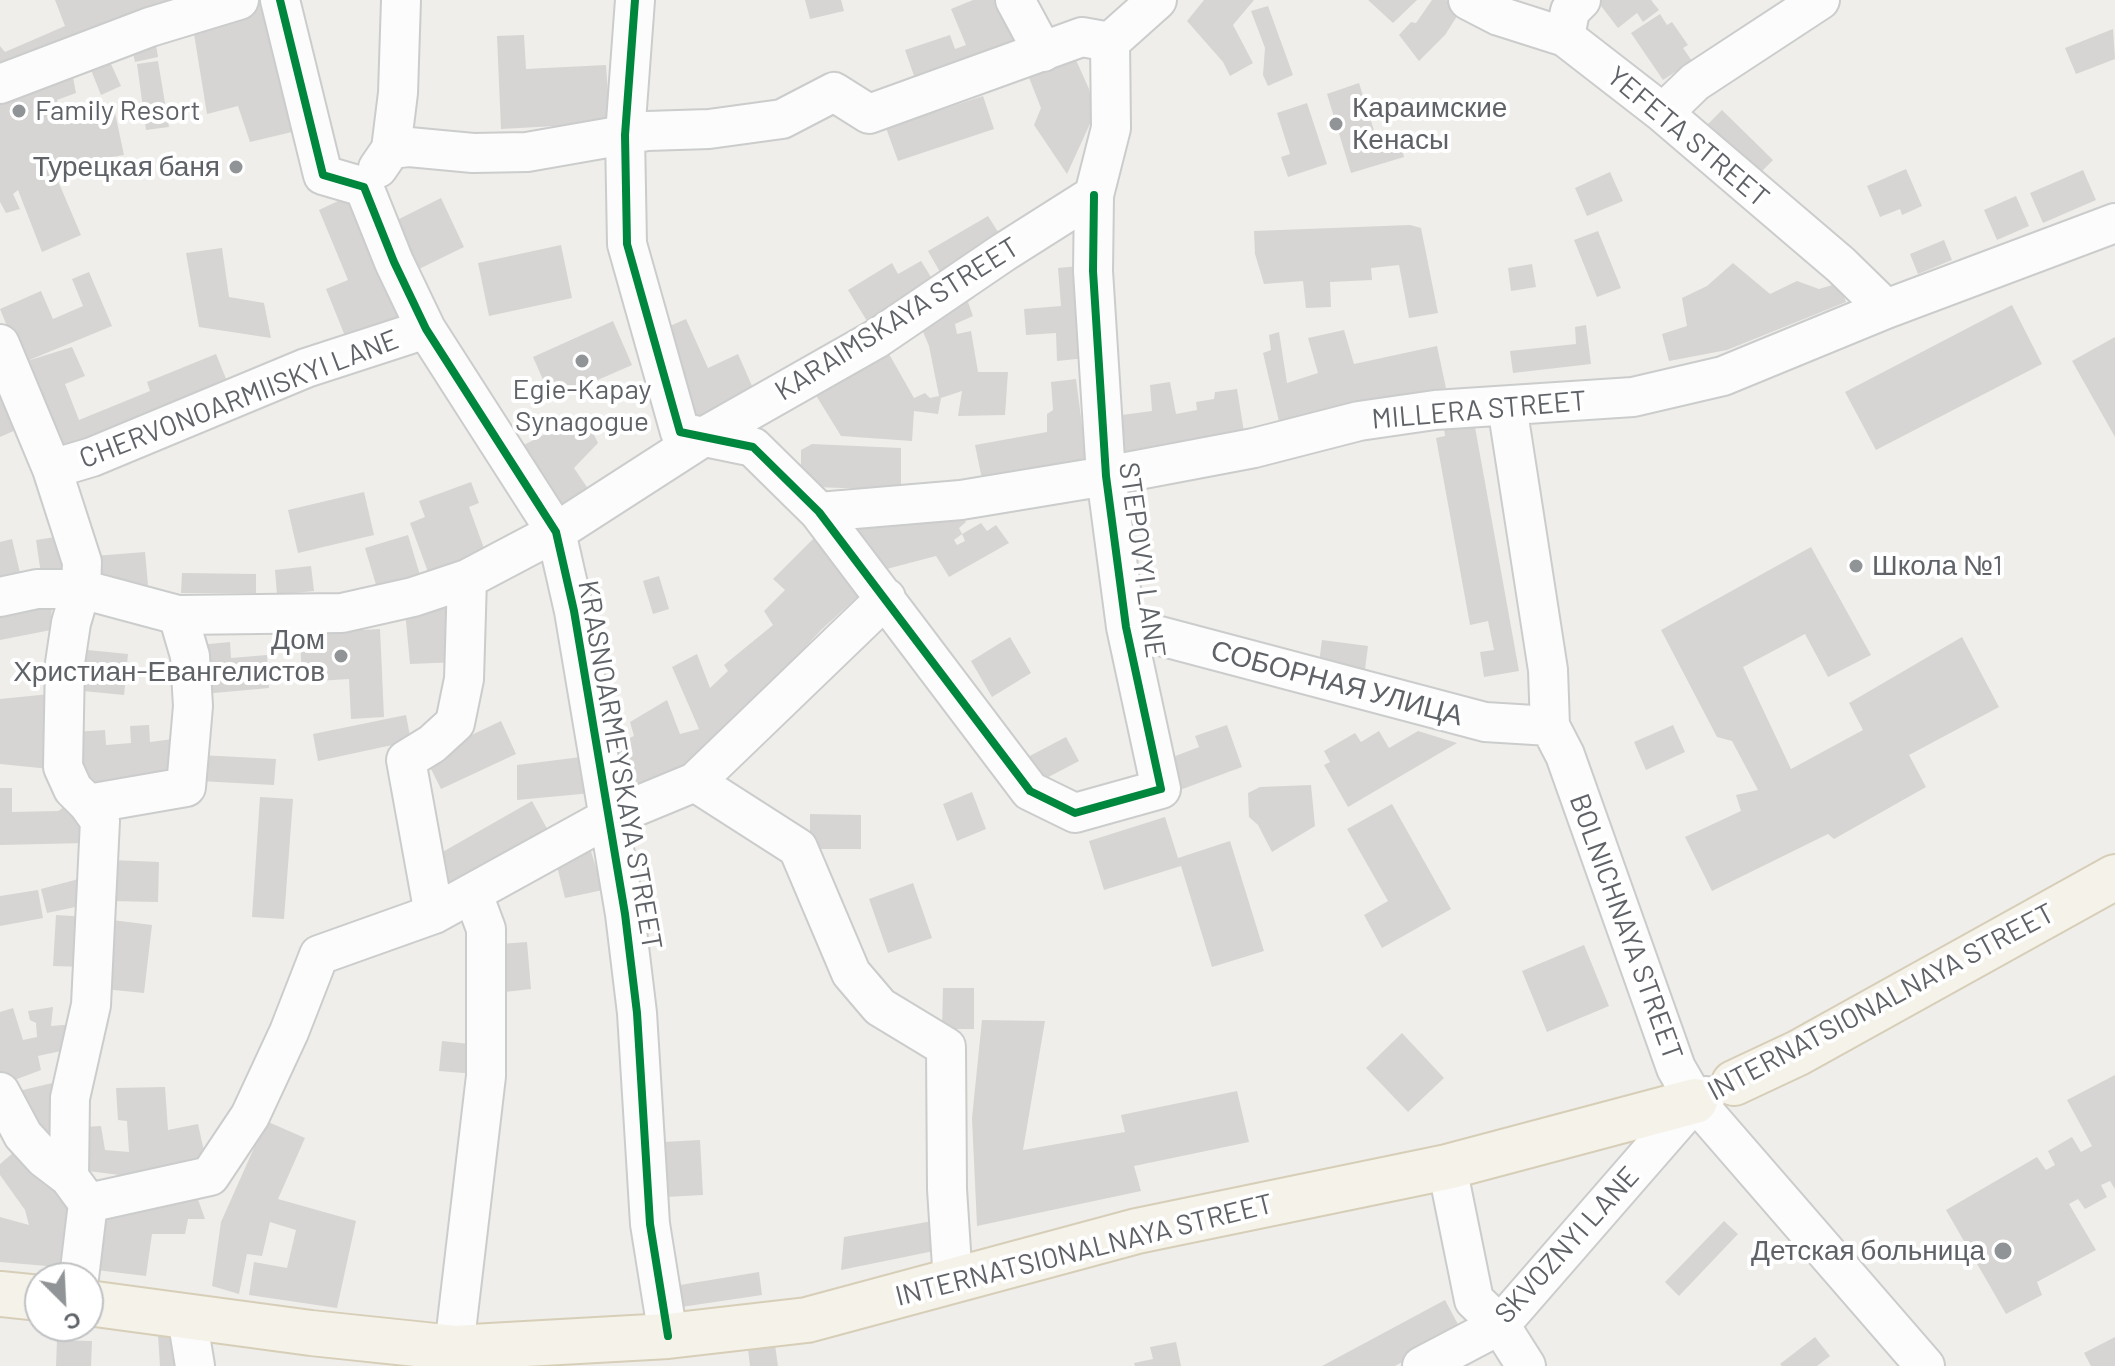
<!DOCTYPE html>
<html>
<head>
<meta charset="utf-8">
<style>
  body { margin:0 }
  #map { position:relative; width:2115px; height:1366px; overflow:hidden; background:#efeeea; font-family:Barlow,sans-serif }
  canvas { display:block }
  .north { position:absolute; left:24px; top:1262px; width:80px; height:80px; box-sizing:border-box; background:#fff; border:2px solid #bfc1c3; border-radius:50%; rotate:156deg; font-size:22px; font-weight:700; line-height:32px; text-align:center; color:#5f6368 }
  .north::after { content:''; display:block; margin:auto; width:28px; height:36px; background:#919496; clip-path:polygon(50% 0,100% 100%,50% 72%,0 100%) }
</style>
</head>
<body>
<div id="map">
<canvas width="2115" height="1366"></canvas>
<div class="north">С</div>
</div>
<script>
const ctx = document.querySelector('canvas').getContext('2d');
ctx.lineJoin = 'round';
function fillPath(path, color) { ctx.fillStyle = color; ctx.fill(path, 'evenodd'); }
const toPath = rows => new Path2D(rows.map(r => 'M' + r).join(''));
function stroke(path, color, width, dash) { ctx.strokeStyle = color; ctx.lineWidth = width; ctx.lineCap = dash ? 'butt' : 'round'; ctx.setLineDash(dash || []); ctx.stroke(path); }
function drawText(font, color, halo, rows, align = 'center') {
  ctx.font = font + ' Barlow,sans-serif'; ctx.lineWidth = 8; ctx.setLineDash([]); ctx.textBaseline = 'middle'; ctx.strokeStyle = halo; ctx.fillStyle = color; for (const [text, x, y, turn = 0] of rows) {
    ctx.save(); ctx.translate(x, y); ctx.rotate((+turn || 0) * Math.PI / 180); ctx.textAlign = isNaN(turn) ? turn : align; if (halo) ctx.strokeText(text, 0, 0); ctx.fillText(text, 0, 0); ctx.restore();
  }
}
fillPath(toPath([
  [55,0,207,0,0,77,0,46,5,52,65,26],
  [805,0,841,0,844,11,810,19],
  [973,0,1008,0,1029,52,920,93,905,50,950,35,955,49,966,45,951,9],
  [1204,0,1254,0,1233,25,1253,63,1230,76,1223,62,1187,21],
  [1368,0,1417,0,1393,23],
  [1432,0,1446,0,1461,10,1445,35,1419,61,1399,35,1411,22,1416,23],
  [1601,0,1651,0,1659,10,1643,22,1637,13,1618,28,1598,2],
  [262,1,292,132,250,142,238,106,207,114,194,34,156,45,158,57,135,62,130,41],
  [1268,6,1293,75,1268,86,1263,75,1265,48,1251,11],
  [1660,14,1667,25,1672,22,1688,45,1683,48,1692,61,1663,80,1631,33],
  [2113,29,2115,59,2076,74,2065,48],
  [524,35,526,69,606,65,610,123,501,129,497,36],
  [1072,51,1089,89,1094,115,1067,174,1034,125,1041,108,1026,70],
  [106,53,121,86,101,95,87,60],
  [158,61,169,127,146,130,137,64],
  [70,62,76,93,57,100,64,125,114,108,124,155,52,167,81,235,42,252,18,190,13,194,20,209,6,213,0,202,0,89],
  [1359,83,1378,143,1399,137,1404,157,1351,173,1327,94],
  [983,96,994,129,898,161,886,128],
  [1307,103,1327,164,1288,177,1281,157,1290,154,1277,113],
  [1722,110,1773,160,1758,175,1706,126],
  [1906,169,1922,206,1902,215,1900,209,1880,217,1867,186],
  [2083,170,2096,200,2043,223,2030,193],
  [1610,172,1623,201,1587,216,1575,188],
  [351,195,405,324,349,346,326,289,348,280,319,210],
  [2016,196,2029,226,1997,240,1984,210],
  [441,198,464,247,419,269,395,221],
  [988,216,1005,243,944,279,928,251],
  [1410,225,1421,228,1438,313,1409,318,1399,265,1371,268,1372,280,1330,282,1331,307,1306,308,1303,281,1264,284,1255,254,1254,231],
  [1598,231,1621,288,1597,297,1574,240],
  [1944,240,1952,260,1918,274,1910,254],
  [561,245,572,298,489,316,478,263],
  [222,248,229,297,264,303,271,338,199,327,186,253],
  [921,261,936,285,870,326,848,290,892,263,898,274],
  [1733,263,1770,294,1797,281,1819,289,1839,283,1846,302,1727,350,1669,361,1662,334,1687,326,1682,298,1707,286],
  [1532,264,1536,287,1511,291,1508,268],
  [1079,266,1086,358,1057,361,1056,333,1026,335,1024,309,1061,306,1058,268],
  [89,272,112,326,27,361,72,347,85,376,65,384,79,420,150,391,147,382,216,354,231,391,62,460,0,309,41,291,53,319,83,306,72,279],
  [971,289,975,297,968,302,973,316,955,324,957,334,971,331,978,372,1008,372,1005,415,958,416,962,391,941,398,938,414,914,411,912,441,841,436,812,389,885,347,914,398,925,393,930,398,939,396,929,346,921,327],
  [2012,305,2042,364,1876,450,1845,392],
  [686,319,708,368,738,354,756,395,698,421,658,331],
  [613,321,632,365,552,400,533,357],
  [1586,325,1591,364,1513,373,1510,351,1576,344,1575,327],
  [1344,330,1354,364,1437,346,1446,388,1389,399,1281,430,1263,353,1271,350,1269,335,1279,332,1287,383,1318,373,1308,338],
  [2115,337,2115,437,2072,361],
  [1076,379,1087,464,983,484,975,445,1047,432,1047,414,1053,410,1051,382],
  [1170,382,1176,414,1197,410,1196,402,1214,399,1215,392,1237,389,1245,438,1118,456,1114,416,1152,411,1150,385],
  [10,391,25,426,0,437,0,395],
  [584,414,598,443,574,468,591,493,560,512,518,448],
  [1475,427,1519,671,1484,677,1480,652,1494,650,1488,621,1470,625,1436,438,1445,436,1444,428],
  [812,444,901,448,901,490,814,487,801,471,801,450],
  [471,482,479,503,469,507,485,551,428,572,410,523,425,517,419,501],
  [364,492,374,535,298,553,288,510],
  [939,513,960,513,966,522,959,528,962,534,954,540,957,545,965,541,962,534,981,523,987,531,996,525,1009,543,949,577,936,556,879,571,849,530],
  [820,532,865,590,821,630,686,777,624,791,612,746,634,736,630,722,667,700,680,734,699,729,672,667,697,654,710,688,728,671,724,665,773,625,764,611,785,590,773,579],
  [68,535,73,569,41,574,36,540],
  [408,535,420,575,377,588,365,548],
  [12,539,21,577,0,582,0,542],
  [1811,547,1871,655,1828,677,1805,634,1743,667,1791,769,1863,730,1849,703,1962,637,1999,707,1909,755,1926,787,1834,839,1828,834,1712,891,1685,837,1741,811,1736,795,1758,790,1732,741,1717,737,1661,630],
  [145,552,148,585,97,589,94,556],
  [311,566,314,591,277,595,275,570],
  [182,573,256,574,256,593,181,593],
  [659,576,669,609,653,614,643,581],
  [52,597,51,630,0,640,0,607],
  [445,604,453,608,460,662,410,664,405,611],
  [380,629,384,717,351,719,349,679,302,682,300,633],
  [1010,637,1031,673,992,697,971,661],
  [1322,640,1368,646,1364,677,1318,670],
  [230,642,231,658,267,655,269,688,203,694,199,645],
  [77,649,128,654,124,695,73,690],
  [50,694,50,769,0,764,0,699],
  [406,715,411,741,318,761,313,734],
  [501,721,516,754,441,789,425,757],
  [149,725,150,742,181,738,177,777,83,783,74,732,105,730,106,745,131,743,130,726],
  [1227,725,1242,767,1177,791,1165,760,1199,747,1195,736],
  [1673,725,1685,752,1646,770,1634,742],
  [1379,731,1389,748,1418,731,1457,743,1348,807,1324,765,1330,762,1324,751,1355,733,1361,742],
  [1066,737,1079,761,1037,783,1024,759],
  [200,755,276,759,274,785,199,781],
  [589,756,592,793,517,800,517,765],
  [1311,785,1315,826,1272,852,1258,825,1249,817,1248,793,1260,787],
  [0,788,12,788,12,812,58,811,75,800,86,843,0,845],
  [972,792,986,829,957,841,943,804],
  [260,797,293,799,284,919,252,917],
  [532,801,551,836,442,897,432,858],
  [1392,804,1451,909,1382,948,1364,915,1388,901,1347,829],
  [810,814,861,815,861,849,810,849],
  [1165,817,1178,858,1230,841,1264,951,1212,967,1181,866,1104,890,1089,841],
  [590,848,603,890,565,898,556,862],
  [111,860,159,862,158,902,110,901],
  [86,877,85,905,47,913,41,889],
  [913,883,932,938,888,953,869,899],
  [38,890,43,918,0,926,0,896],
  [56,915,88,917,85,967,53,966],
  [112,920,152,925,144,993,104,989],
  [527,942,531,989,505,992,500,944],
  [1584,945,1609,1006,1547,1032,1522,971],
  [943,988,974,988,974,1029,942,1029],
  [53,1007,51,1026,76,1024,70,1049,38,1056,41,1070,4,1084,0,1076,0,1012,13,1008,23,1040,37,1037,36,1023,30,1020,28,1011],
  [982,1020,1045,1021,1023,1150,1125,1132,1121,1115,1237,1091,1249,1142,1134,1166,1141,1191,977,1226,972,1118],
  [1402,1033,1444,1078,1408,1112,1366,1068],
  [442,1041,479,1045,476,1074,439,1071],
  [2115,1075,2115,1189,2110,1181,2101,1185,2107,1197,2085,1209,2078,1199,2069,1204,2096,1250,2037,1282,2042,1295,2006,1314,1946,1210,2037,1157,2046,1170,2055,1165,2048,1151,2072,1137,2081,1152,2092,1146,2067,1100],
  [61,1081,64,1136,35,1142,10,1093],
  [165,1087,168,1130,198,1124,207,1165,144,1178,88,1171,84,1127,101,1126,105,1150,129,1152,127,1121,118,1120,116,1088],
  [266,1121,305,1138,278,1199,356,1221,337,1308,249,1295,254,1262,287,1268,296,1230,270,1222,262,1256,247,1254,239,1294,212,1286,221,1222],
  [700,1140,703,1195,665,1197,663,1142],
  [21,1146,74,1205,70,1268,0,1262,0,1217,29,1225,25,1210,0,1175,0,1164],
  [195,1191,205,1219,188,1219,185,1234,152,1234,146,1276,96,1270,103,1207],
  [938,1220,934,1251,841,1270,844,1237],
  [1724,1221,1738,1234,1679,1296,1665,1282],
  [759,1272,762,1295,681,1307,680,1285],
  [1445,1300,1461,1330,1395,1366,1322,1366],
  [158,1335,182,1336,185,1366,160,1366],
  [1815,1337,1830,1356,1817,1366,1782,1366,1780,1364],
  [2115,1337,2115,1366,2091,1366,2084,1353],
  [57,1340,92,1341,91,1366,56,1366],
  [1176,1342,1181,1366,1135,1366,1134,1363,1153,1359,1150,1347],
  [775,1345,778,1366,750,1366,748,1349]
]), '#d6d5d3');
const minor = toPath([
  [280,0,323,175,364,187,394,262,426,329,556,532,574,611,625,914,637,1013,650,1224,668,1336],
  [635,0,625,135,627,244,680,432,753,447,819,512,1030,791,1075,813,1161,789,1126,627,1106,476,1093,271,1094,195],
  [1015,0,1043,52],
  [1468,0,1499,16,1565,37,1663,113,1841,265,1886,309],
  [1565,37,1570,11,1581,0],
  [0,84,150,27,239,0],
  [1663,113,1695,82,1820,0],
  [391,149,409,147,473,153,527,152,647,131,709,129,782,119,834,92,869,114,1082,37,1110,42],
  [378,168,391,149,398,93,401,0],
  [0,344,52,469,82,562,81,589,71,623,65,663,63,767,73,789,88,804,100,821,91,1005,70,1098,69,1177],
  [1507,406,1548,670,1550,726,1565,755,1676,1068,1695,1101,1925,1366],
  [52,469,92,457,306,368,426,329],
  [819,512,961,500,1106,476,1254,448,1359,421,1435,410,1633,397,1723,376,1886,309,2115,223],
  [0,597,37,589,81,589,178,615,342,613,413,597,467,579,556,532,705,436,876,339,1004,252,1094,195,1111,128,1110,42,1157,0],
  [1126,627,1485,722,1550,726],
  [695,782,798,848,851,973,880,1007,946,1047,947,1189,953,1282],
  [88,804,186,787,193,706,190,656,178,615],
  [434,914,406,760,432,744,455,723,464,679,467,579],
  [0,1092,23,1135,44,1158,69,1177,88,1203,79,1278],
  [1447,1167,1474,1300,1500,1325,1526,1366],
  [88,1203,210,1176,250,1116,289,1032,319,955,434,914,608,818,695,782,886,598],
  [187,1317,195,1366],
  [454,1348,486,1076,486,929,473,894],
  [1422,1366,1500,1325,1695,1101,1706,1096]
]);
const major = toPath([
  [1734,1083,1798,1053,2115,877],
  [0,1294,40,1298],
  [88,1303,311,1333,454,1348,668,1336,807,1320,1137,1231,1447,1167,1695,1101]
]);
stroke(minor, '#cbcccc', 42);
stroke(major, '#d7ceb8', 48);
stroke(minor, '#fdfcfc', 38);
stroke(major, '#f4f2e9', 44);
stroke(toPath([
  [280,0,323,175,364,187,394,262,426,329,556,532,574,611,625,914,637,1013,650,1224,668,1336],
  [635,0,625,135,627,244,680,432,753,447,819,512,1030,791,1075,813,1161,789,1126,627,1106,476,1093,271,1094,195]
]), '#00873e', 8);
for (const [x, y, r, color] of [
  [19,111,8,"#919496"],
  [1336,124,8,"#919496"],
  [236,167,8,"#919496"],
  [582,361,8,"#919496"],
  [1856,566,8,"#919496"],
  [341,656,8,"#919496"],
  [2003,1251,10,"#919496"]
]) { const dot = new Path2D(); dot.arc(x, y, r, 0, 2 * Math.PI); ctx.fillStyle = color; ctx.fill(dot); stroke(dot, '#fff', 3); }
drawText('28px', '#5f6368', '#fff', [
  ["Караимские",1352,108],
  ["Кенасы",1352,140],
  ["Family Resort",35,111],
  ["Турецкая баня",220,167,"right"],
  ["Egie-Kapay",582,390,"center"],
  ["Synagogue",582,422,"center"],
  ["Школа №1",1872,566],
  ["Дом",325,640,"right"],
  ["Христиан-Евангелистов",325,672,"right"],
  ["Детская больница",1985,1251,"right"]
], 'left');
drawText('28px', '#5f6368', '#fff', [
  ["YEFETA STREET",1688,137,40],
  ["KARAIMSKAYA STREET",897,319,-32],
  ["CHERVONOARMIISKYI LANE",239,399,-21],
  ["MILLERA STREET",1479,410,-5],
  ["STEPOVYI LANE",1142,560,82],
  ["СОБОРНАЯ УЛИЦА",1337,683,15],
  ["KRASNOARMEYSKAYA STREET",620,765,80],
  ["BOLNICHNAYA STREET",1626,927,70],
  ["INTERNATSIONALNAYA STREET",1881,1002,-28],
  ["SKVOZNYI LANE",1567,1245,-48],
  ["INTERNATSIONALNAYA STREET",1084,1250,-14]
]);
</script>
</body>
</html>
